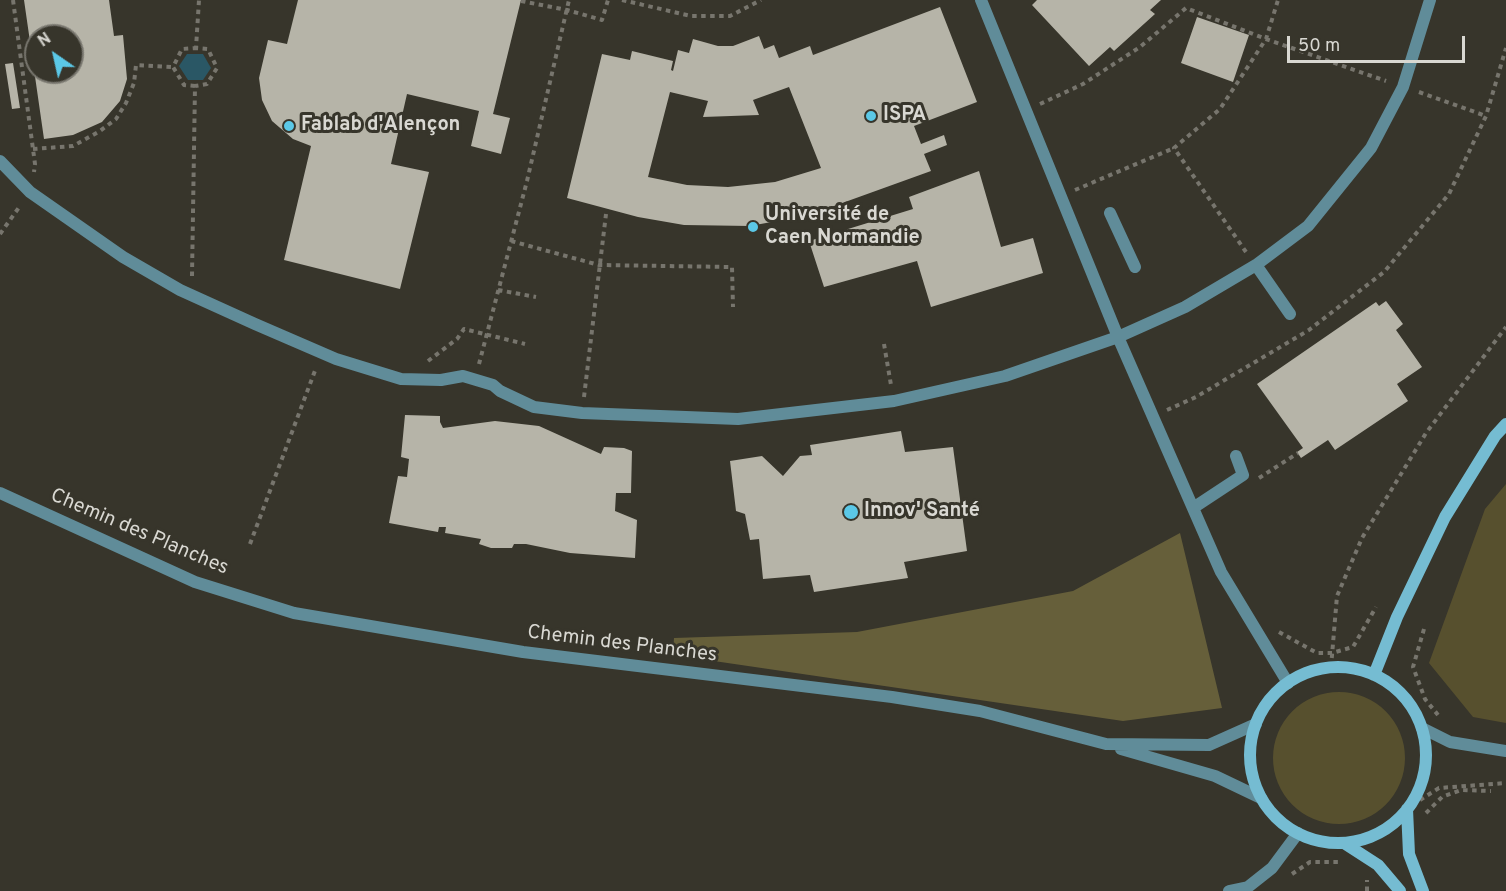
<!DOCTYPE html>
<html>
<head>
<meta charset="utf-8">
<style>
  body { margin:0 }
  #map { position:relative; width:1506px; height:891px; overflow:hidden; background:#37352b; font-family:Overpass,sans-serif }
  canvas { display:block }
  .north { position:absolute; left:24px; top:24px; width:60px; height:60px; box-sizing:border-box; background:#37352b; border:2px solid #78766e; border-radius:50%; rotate:326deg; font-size:16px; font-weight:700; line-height:24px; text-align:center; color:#d9d8d2 }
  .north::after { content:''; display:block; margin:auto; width:21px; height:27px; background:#5bc8e7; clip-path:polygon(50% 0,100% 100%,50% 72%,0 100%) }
  .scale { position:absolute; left:1287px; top:36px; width:178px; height:27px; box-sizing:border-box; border:3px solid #d9d8d2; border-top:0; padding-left:8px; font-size:18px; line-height:21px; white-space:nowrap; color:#d9d8d2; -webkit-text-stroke:4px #37352b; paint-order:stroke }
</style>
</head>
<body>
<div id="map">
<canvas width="1506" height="891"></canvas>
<div class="north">N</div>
<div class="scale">50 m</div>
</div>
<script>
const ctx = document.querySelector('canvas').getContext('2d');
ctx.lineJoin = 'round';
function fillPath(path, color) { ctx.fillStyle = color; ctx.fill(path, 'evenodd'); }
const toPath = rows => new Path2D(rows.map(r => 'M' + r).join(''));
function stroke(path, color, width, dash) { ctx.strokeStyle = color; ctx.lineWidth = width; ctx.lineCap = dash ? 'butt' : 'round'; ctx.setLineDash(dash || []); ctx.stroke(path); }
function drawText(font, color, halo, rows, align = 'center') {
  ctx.font = font + ' Overpass,sans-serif'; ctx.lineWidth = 6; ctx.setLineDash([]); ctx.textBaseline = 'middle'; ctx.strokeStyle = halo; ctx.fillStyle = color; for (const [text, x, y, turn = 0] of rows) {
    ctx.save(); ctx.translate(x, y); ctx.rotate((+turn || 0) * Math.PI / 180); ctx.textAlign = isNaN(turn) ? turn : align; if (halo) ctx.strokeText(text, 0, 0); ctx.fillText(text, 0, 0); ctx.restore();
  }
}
fillPath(toPath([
  [1506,484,1506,723,1473,717,1429,663,1485,509],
  '1273 758a66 66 0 1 1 132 0a66 66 0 1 1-132 0Z'
]), '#57502e');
fillPath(toPath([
  [1180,533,1222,708,1123,721,673,655,674,638,857,632,1073,591]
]), '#665f3a');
fillPath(toPath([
  [187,54,203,54,211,68,203,80,188,80,179,66]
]), '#2a5765');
fillPath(toPath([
  [24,0,109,0,114,36,123,35,127,79,120,101,102,122,73,135,44,139],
  [36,36,72,36,72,72,36,72],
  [298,0,521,0,493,114,510,118,501,154,471,146,479,111,407,94,391,164,429,172,400,289,284,260,311,146,293,139,272,121,262,100,259,78,268,40,287,44],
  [1037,0,1161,0,1150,10,1155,14,1114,51,1110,47,1089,66,1032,5],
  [940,7,977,102,914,126,921,144,944,135,947,145,924,154,931,171,809,215,750,226,684,225,638,217,567,198,602,54,630,60,632,51,673,61,671,70,673,71,678,50,689,53,693,39,718,46,733,46,759,36,764,49,774,45,779,58,810,46,813,55],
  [789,87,821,168,775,182,728,187,687,185,648,177,670,92,708,101,703,117,759,115,753,100],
  [1197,17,1249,35,1233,82,1181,63],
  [13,63,20,108,12,109,5,64],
  [979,171,1001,247,1033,238,1043,273,931,307,917,261,824,287,809,241,913,209,909,197],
  [1386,301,1403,324,1396,330,1422,367,1397,384,1408,401,1335,450,1328,440,1301,458,1297,452,1303,448,1257,384,1376,302,1379,306],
  [405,415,440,416,440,422,443,428,495,421,539,426,601,454,604,447,624,448,632,451,631,493,616,493,615,511,637,520,635,558,570,553,526,544,514,544,512,548,491,548,479,544,481,539,445,533,446,527,439,527,438,532,389,523,398,476,407,477,409,459,401,457],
  [901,431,905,452,953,447,967,551,904,562,908,578,814,592,810,575,763,579,759,539,750,540,745,514,736,511,730,461,762,456,783,476,800,456,812,455,810,445]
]), '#b6b4a8');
stroke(toPath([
  [13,0,35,164,34,172],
  [622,0,691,16,730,16,761,0],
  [521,1,567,10,602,20,608,0],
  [195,86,184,85,173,67,182,49,196,48],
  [1419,92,1486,116],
  [1040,104,1083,84,1140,47,1186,8,1266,39,1386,81],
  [33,149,73,146,100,131,116,119,126,103,134,83,136,65,173,67],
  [1075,190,1174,148],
  [0,234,20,206],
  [511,241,599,265,732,267,733,307],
  [1246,252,1174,148,1220,109,1266,39,1278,0],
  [192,276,195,86,207,84,217,68,208,49,196,48,199,0],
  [498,290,536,297],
  [884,344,891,385],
  [428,361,457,339,464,329,525,344],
  [479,364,527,181,569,0],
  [584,397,606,214],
  [1167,410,1196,397,1309,330,1384,272,1449,194,1486,116,1506,48],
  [1259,478,1298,453],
  [250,544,316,368],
  [1424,629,1413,667,1425,699,1438,715],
  [1279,632,1317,653,1332,653,1353,647,1376,607],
  [1331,667,1337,596,1362,538,1426,433,1506,327],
  [1420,800,1439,788,1506,783],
  [1426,813,1442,797,1461,790,1491,791],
  [1292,874,1310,862,1340,862],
  [1367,891,1367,880]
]), '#77756d', 4, [4.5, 4.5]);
stroke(toPath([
  [981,0,1118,337,1185,307,1256,265,1308,226,1371,148,1403,87,1430,0],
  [0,161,30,192,123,257,180,290,255,324,336,359,401,379,441,380,463,376,493,385,500,391,534,407,582,413,738,419,894,401,1005,376,1118,337,1221,572,1288,683],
  [1110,213,1135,267],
  [1256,265,1290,314],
  [1193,508,1243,475,1236,456]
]), '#608c99', 12);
stroke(toPath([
  [0,493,195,582,294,613,523,652,892,697,980,711,1106,744,1209,745,1256,724],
  [1422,728,1450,742,1506,751],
  [1121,749,1215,776,1261,798],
  [1229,891,1248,887,1272,868,1298,833]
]), '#608c99', 12);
stroke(toPath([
  '1250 755a88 88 0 1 1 176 0a88 88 0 1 1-176 0Z',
  [1374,675,1397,617,1445,517,1495,436,1506,424],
  [1407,809,1409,854,1423,891],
  [1344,843,1378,865,1400,891]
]), '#75bcd2', 12);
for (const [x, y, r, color] of [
  [871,116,6,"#5bc8e7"],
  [289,126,6,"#5bc8e7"],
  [753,227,6,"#5bc8e7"],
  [851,512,8,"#5bc8e7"]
]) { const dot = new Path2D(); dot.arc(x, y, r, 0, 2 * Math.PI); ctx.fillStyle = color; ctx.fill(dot); stroke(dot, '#37352b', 2); }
drawText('bold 20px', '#d9d8d2', '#37352b', [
  ["ISPA",883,116],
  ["Fablab d'Alençon",301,126],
  ["Université de",765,216],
  ["Caen Normandie",765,239],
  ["Innov' Santé",864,512]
], 'left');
drawText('20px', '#d9d8d2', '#37352b', [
  ["Chemin des Planches",139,533,23],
  ["Chemin des Planches",622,645,7]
]);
</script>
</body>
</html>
